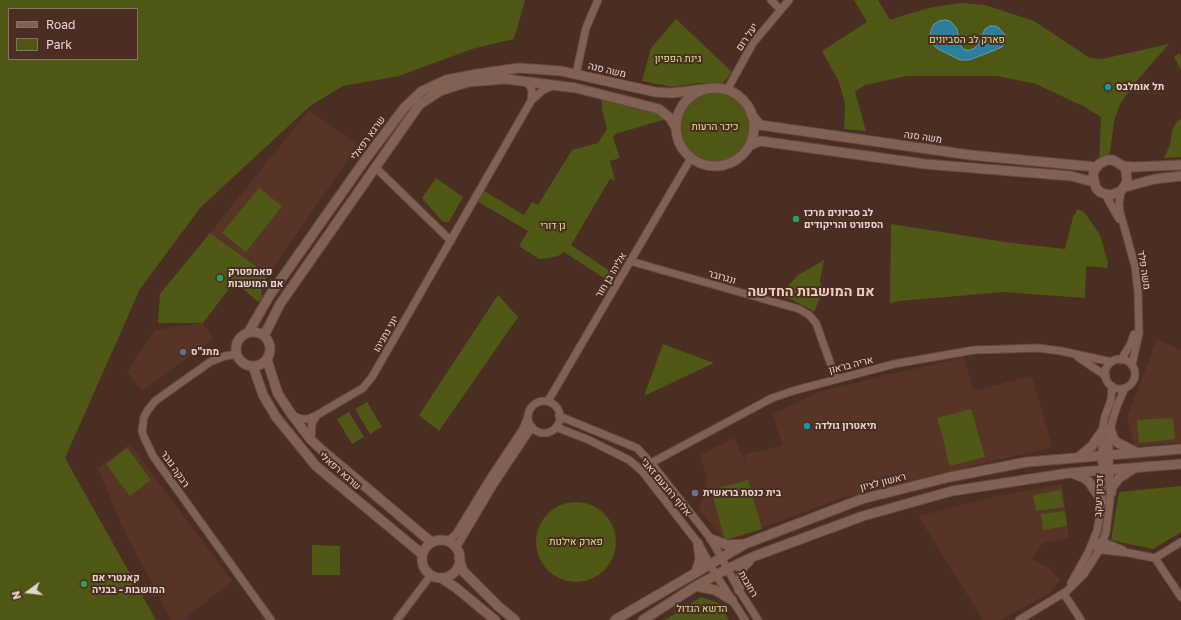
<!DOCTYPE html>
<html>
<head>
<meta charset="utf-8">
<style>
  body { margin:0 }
  #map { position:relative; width:1181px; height:620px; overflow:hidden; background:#4a2e23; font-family:"Golos Text",sans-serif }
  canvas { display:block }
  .legend { position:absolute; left:8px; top:8px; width:130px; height:52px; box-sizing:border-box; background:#4a2e23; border:1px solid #887067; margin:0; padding:5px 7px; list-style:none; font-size:12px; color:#e6d4cc }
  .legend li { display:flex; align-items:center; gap:8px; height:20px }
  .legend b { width:20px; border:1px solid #887067 }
  .north { position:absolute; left:8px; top:572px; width:40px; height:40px; -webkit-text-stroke:3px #4a2e23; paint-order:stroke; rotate:255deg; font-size:11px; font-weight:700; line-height:16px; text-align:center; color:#e6d4cc }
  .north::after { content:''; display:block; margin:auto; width:14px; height:18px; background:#e6d4cc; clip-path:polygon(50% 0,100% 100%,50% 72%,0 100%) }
</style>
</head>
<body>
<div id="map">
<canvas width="1181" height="620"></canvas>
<ul class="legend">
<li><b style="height:5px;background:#816154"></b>Road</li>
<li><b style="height:11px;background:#4f5715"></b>Park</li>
</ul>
<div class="north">N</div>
</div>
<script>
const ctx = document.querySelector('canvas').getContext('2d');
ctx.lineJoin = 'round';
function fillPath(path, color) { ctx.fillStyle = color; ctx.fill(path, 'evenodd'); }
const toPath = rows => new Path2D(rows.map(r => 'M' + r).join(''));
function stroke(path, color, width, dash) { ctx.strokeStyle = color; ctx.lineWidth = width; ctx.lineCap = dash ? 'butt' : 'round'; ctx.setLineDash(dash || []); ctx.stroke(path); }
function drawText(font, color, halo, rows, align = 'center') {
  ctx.font = font + ' "Golos Text",Heebo,sans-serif'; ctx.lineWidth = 4; ctx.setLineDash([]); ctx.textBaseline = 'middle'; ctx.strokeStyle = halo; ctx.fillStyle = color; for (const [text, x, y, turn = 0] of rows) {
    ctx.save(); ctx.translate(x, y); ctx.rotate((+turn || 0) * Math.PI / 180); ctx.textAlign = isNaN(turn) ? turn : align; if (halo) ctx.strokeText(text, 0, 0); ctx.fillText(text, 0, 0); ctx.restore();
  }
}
fillPath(toPath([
  [309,110,358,145,268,275,210,233],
  [203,323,213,339,142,391,127,372,155,330],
  [1157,339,1181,350,1181,443,1134,446,1127,417],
  [964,357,973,391,1032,376,1052,447,841,498,726,541,699,510,707,479,700,455,734,438,746,463,745,454,783,446,773,414,818,392],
  [130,444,232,581,183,620,171,620,124,530,98,468],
  [1062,484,1069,538,1042,543,1032,559,1049,568,1060,580,1049,593,1001,620,983,620,918,516,996,496]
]), '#583426');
fillPath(toPath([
  [0,0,525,0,514,39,472,49,399,76,343,86,310,106,200,208,140,289,65,458,156,620,0,620],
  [9,9,137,9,137,59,9,59],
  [854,0,878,0,890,20,908,14,933,7,961,3,985,5,1034,21,1090,58,1102,59,1169,44,1134,84,1120,104,1114,121,1110,152,1099,164,1101,117,1085,107,1036,84,997,76,907,76,865,85,855,92,866,131,844,129,845,103,839,82,822,51,867,22],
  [676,19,732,72,722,84,698,83,673,87,642,81,651,48],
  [1179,53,1181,56,1181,70,1174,57],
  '681 127a34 34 0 1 1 68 0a34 34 0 1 1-68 0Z',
  [601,95,659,109,670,118,615,134,613,138,620,158,610,161,615,181,610,179,571,245,620,278,616,286,564,252,558,256,549,258,539,259,519,246,528,231,475,200,481,189,524,215,532,202,538,205,572,150,598,143,607,129,603,114],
  [1181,118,1181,157,1164,158,1170,145,1172,131,1176,123],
  [436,178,463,197,449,222,443,222,422,198],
  [259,188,282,206,246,252,222,233],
  [1078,209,1085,213,1100,235,1108,263,1107,268,1086,266,1085,298,1003,292,900,301,890,303,891,224,1005,242,1065,249,1073,217],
  [210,233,268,275,261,288,262,298,258,302,235,281,203,323,158,323,160,294],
  [824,260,820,280,822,293,814,312,810,309,790,299,778,297,798,275],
  [498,295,518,317,439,431,419,415],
  [663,344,714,363,644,396],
  [367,402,382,427,370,434,355,409],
  [971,409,985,457,949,466,943,437,937,418],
  [349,412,364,437,352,444,337,419],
  [1173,418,1175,439,1139,443,1137,420],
  [127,448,151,480,130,496,106,464],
  [748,480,762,529,725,540,711,490],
  [1181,486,1181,532,1153,549,1111,540,1119,492],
  [1061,490,1064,507,1036,511,1033,495],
  '536 542a40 40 0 1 1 80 0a40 40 0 1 1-80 0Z',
  [1065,511,1067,526,1043,530,1041,514],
  [312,545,340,546,340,575,312,575],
  [701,597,719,603,729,620,665,620]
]), '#4f5715');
const water = toPath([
  [945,20,950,21,954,25,957,29,960,45,965,50,970,50,975,48,978,44,985,29,990,26,996,26,999,28,1006,36,1005,42,1002,47,985,54,969,60,960,60,938,49,932,44,930,37,931,30,934,24,939,21,945,20]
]);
fillPath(water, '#2d7d9e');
stroke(water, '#6497ac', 1);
const street = toPath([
  [771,0,780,9],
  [576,74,586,28,598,0],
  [525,81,530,86,532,91,531,101],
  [727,90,753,43,789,0],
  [375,167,451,241],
  [1121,191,1119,204,1120,212,1135,266,1138,291,1139,333,1132,365],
  [1105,194,1119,219],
  [630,261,799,309,809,315,816,323,836,379],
  [237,354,225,356,210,362,155,401,148,410,144,417,142,431,144,437,153,456,271,620],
  [1078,357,1106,376],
  '1105 374a15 15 0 1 1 30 0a15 15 0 1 1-30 0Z',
  [1121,360,1131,343,1134,334],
  [548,401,691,158],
  '528 417a16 16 0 1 1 32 0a16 16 0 1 1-32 0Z',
  [292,415,301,419,308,419,317,415,363,388,372,377,531,101,543,90,553,86],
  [559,416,637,448,651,463,711,539,739,590,758,620],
  [556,427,589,440,629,460,642,471,698,543,716,575,745,620],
  [311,440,312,423,317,415],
  [651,463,772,398,796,390,894,364,974,350,1038,348,1061,351,1112,362],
  [446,541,452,538,456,534,489,480,523,429,528,416],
  [1099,542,1103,542,1123,550],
  [1097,547,1100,549,1103,550,1129,553,1155,558,1181,542],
  [456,548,494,484,532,427],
  [1155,558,1181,597],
  [1071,583,1088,553,1097,531,1099,520,1102,494,1102,432,1105,416,1111,400,1112,386],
  [1064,594,1081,620],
  [397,620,431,575],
  [1019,620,1067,591,1084,574,1100,549,1106,532,1110,500,1109,447,1110,429,1117,406,1125,388]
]);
const secondary = toPath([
  '676 127a39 39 0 1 1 78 0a39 39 0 1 1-78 0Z',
  [751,114,760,125,970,155,1096,167],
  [749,146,760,141,925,164,1071,176,1094,182],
  [1123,166,1126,170,1127,182,1121,191,1111,195,1105,194,1100,192,1096,188,1093,176,1094,171,1099,164,1107,160,1113,160,1123,166,1133,167,1181,165],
  [1125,187,1155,179,1181,176],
  '236 349a17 17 0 1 1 34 0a17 17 0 1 1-34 0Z',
  [248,333,270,295,365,160,404,108,422,91,446,80,477,74,519,68,561,71,655,92,672,93,704,89],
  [264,336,280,304,419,105,440,91,468,82,506,79,576,88,659,109,670,118,676,128],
  [267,360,278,394,292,415,311,440,323,451,431,542],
  [253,366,263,395,276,417,316,466,422,554],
  [1110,429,1114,440,1118,443,1134,451],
  [1079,457,1092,446,1103,430],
  [1074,474,1084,478,1089,482,1102,501],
  [1111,493,1112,487,1119,478,1133,469],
  [711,539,727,545,744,544],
  '422 559a19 19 0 1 1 38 0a19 19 0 1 1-38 0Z',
  [459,558,463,571,498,606,515,620],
  [696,572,700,560,698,543],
  [441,578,455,587,495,620],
  [696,586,715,590,732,600],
  [739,590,742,568,749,561],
  [615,620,745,544,862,499,950,477,1027,462,1181,449],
  [643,620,696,586,727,569,755,556,863,516,952,491,1069,473,1181,464]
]);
stroke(street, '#624a41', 9);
stroke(secondary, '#624a41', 11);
stroke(street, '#816154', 7);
stroke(secondary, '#816154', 9);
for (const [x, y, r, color] of [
  [1108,87,4,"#0f9aa8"],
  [796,219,4,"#2e9e5b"],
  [220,278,4,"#2e9e5b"],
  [183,352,4,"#5c6f8a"],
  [807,426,4,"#0f9aa8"],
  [695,493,4,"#6b7280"],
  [84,584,4,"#2e9e5b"]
]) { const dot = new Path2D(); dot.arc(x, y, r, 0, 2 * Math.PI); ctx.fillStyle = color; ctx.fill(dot); stroke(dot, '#4a2e23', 1.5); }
drawText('10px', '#e6d4cc', '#4a2e23', [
  ["יעל רום",747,37,-56],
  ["משה סנה",607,70,13],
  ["משה סנה",923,137,8],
  ["שרגא רפאלי",368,138,-54],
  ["משה פלד",1144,270,81],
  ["אליהו בן חור",611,275,-59],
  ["ונגרובר",722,277,16],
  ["יוני נתניהו",386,334,-60],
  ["אריה בראון",851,365,-14],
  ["רבקה גובר",175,469,55],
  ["שרגא רפאלי",340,471,41],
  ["ראשון לציון",883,482,-14],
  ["אלוף רחבעם זאבי",666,487,50],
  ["זכרון יעקב",1099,496,-87],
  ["רחובות",748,584,60]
]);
drawText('10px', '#d5e485', '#4a2e23', [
  ["פארק לב הסביונים",967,40],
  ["גינת הפפיון",678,59],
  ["כיכר הרעות",715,127],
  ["גן דורי",553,226],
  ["פארק אילנות",576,542],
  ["הדשא הגדול",702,609]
]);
drawText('bold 10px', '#e6d4cc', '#4a2e23', [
  ["תל אומלבס",1116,87],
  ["לב סביונים מרכז",804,213],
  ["הספורט והריקודים",804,225],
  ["פאמפטרק",228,272],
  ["אם המושבות",228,284],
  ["מתנ\"ס",191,352],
  ["תיאטרון גולדה",815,426],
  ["בית כנסת בראשית",703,493],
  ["קאנטרי אם",92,578],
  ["המושבות - בבניה",92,590]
], 'left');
drawText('bold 14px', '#f0cbbd', '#4a2e23', [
  ["אם המושבות החדשה",811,292]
]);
</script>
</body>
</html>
